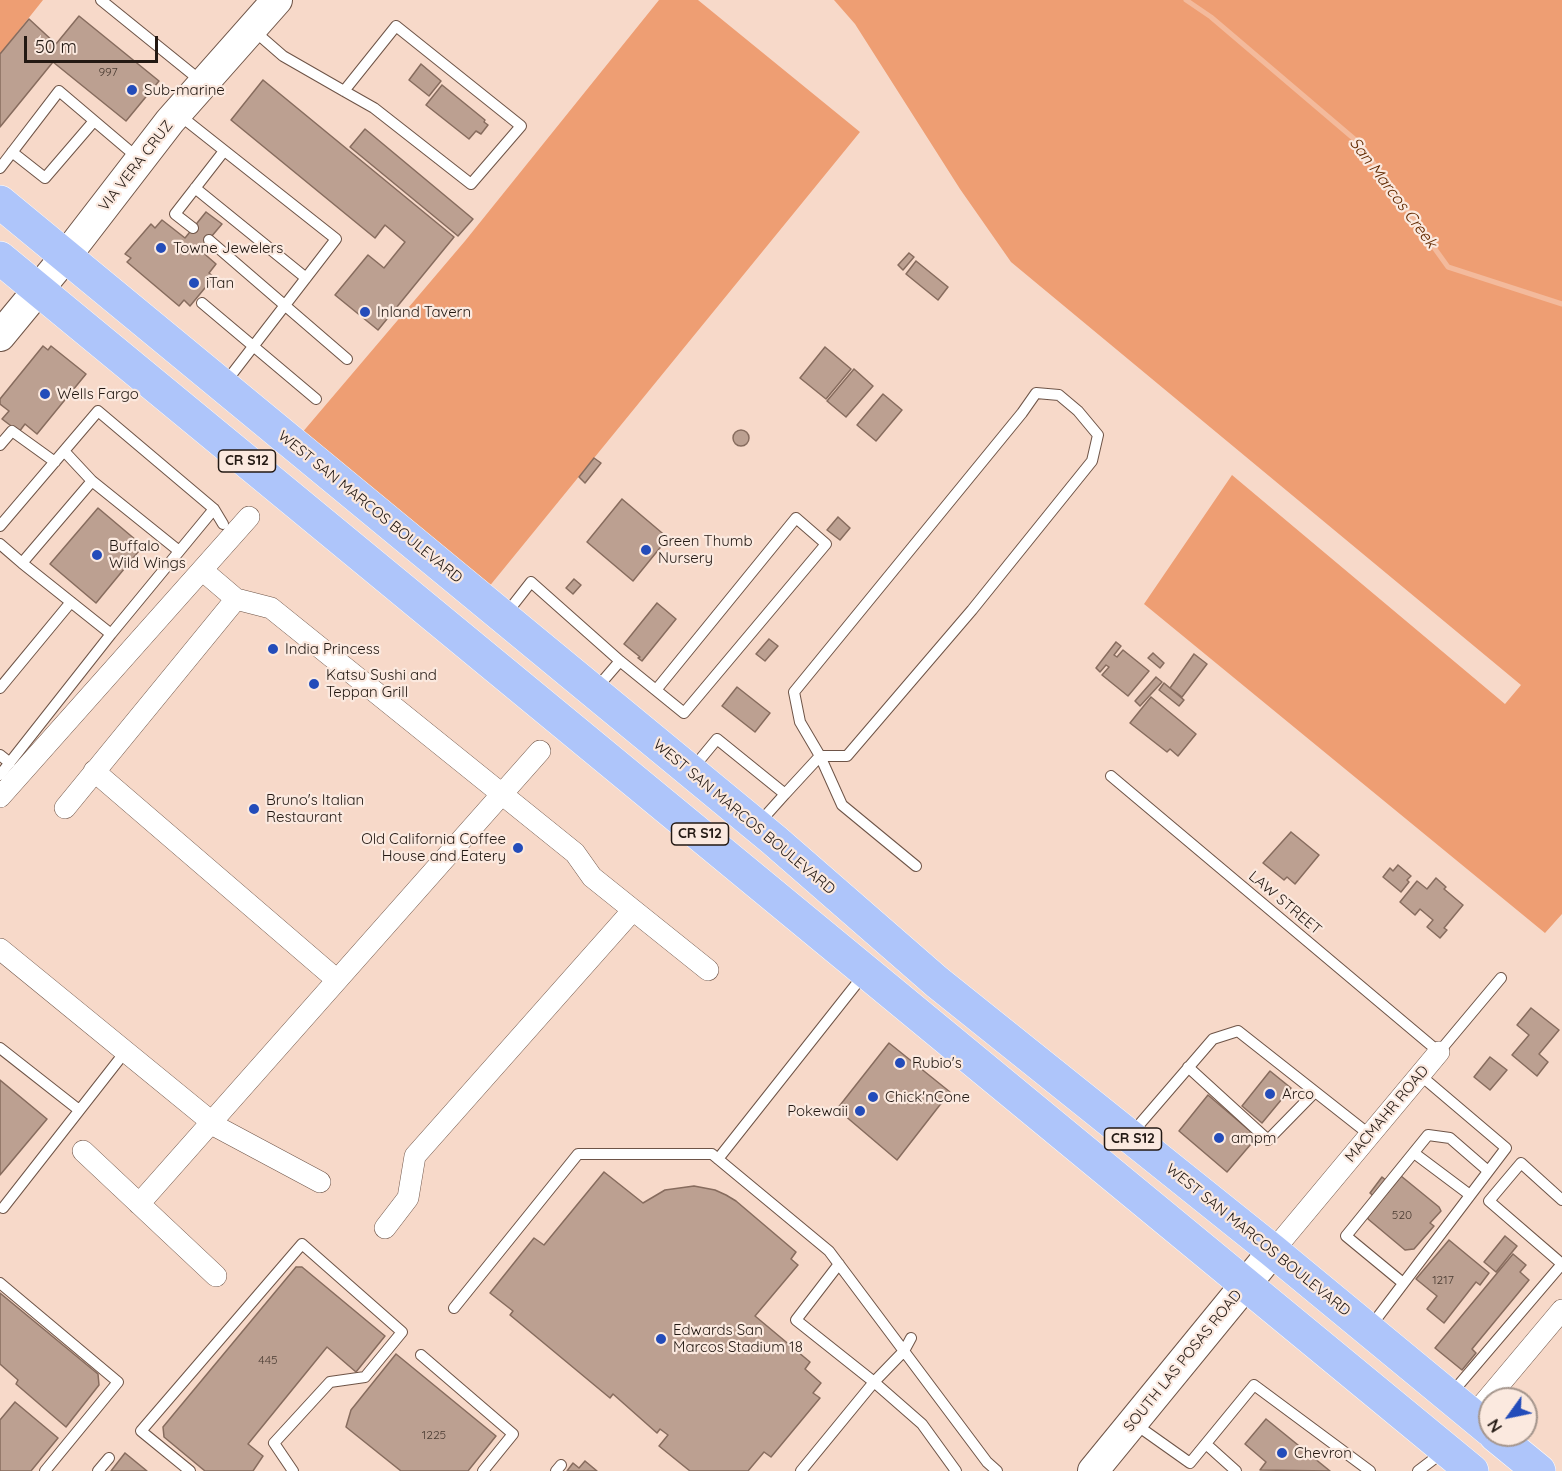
<!DOCTYPE html>
<html>
<head>
<meta charset="utf-8">
<style>
  body { margin:0 }
  #map { position:relative; width:1562px; height:1471px; overflow:hidden; background:#f7d9c9; font-family:Quicksand,sans-serif }
  canvas { display:block }
  .north { position:absolute; left:1478px; top:1387px; width:60px; height:60px; box-sizing:border-box; background:#fbe9df; border:2px solid #a5968d; border-radius:50%; rotate:237deg; font-size:16px; font-weight:700; line-height:24px; text-align:center; color:#231913 }
  .north::after { content:''; display:block; margin:auto; width:21px; height:27px; background:#234cba; clip-path:polygon(50% 0,100% 100%,50% 72%,0 100%) }
  .scale { position:absolute; left:24px; top:36px; width:134px; height:27px; box-sizing:border-box; border:3px solid #231913; border-top:0; padding-left:8px; font-size:18px; line-height:21px; white-space:nowrap; color:#231913; -webkit-text-stroke:4px #fbe9df; paint-order:stroke }
</style>
</head>
<body>
<div id="map">
<canvas width="1562" height="1471"></canvas>
<div class="north">N</div>
<div class="scale">50 m</div>
</div>
<script>
const ctx = document.querySelector('canvas').getContext('2d');
ctx.lineJoin = 'round';
function fillPath(path, color) { ctx.fillStyle = color; ctx.fill(path, 'evenodd'); }
const toPath = rows => new Path2D(rows.map(r => 'M' + r).join(''));
function stroke(path, color, width, dash) { ctx.strokeStyle = color; ctx.lineWidth = width; ctx.lineCap = dash ? 'butt' : 'round'; ctx.setLineDash(dash || []); ctx.stroke(path); }
function drawText(font, color, halo, rows, align = 'center') {
  ctx.font = font + ' Quicksand,sans-serif'; ctx.lineWidth = 4.5; ctx.setLineDash([]); ctx.textBaseline = 'middle'; ctx.strokeStyle = halo; ctx.fillStyle = color; for (const [text, x, y, turn = 0] of rows) {
    ctx.save(); ctx.translate(x, y); ctx.rotate((+turn || 0) * Math.PI / 180); ctx.textAlign = isNaN(turn) ? turn : align; if (halo) ctx.strokeText(text, 0, 0); ctx.fillText(text, 0, 0); ctx.restore();
  }
}
fillPath(toPath([
  [0,0,43,0,0,54],
  [659,0,698,0,860,132,488,588,301,434,465,241],
  [834,0,1562,0,1562,914,1545,933,1144,604,1232,475,1505,704,1521,685,1011,262,960,189,855,24]
]), '#ee9e73');
stroke(toPath([
  [1186,0,1211,17,1359,143,1448,267,1562,304]
]), '#f3ba9c', 5);
const building = toPath([
  [79,16,159,81,126,121,53,62,0,127,0,54,29,19,56,44,79,16],
  [421,64,441,81,429,96,409,80,421,64],
  [263,80,454,237,378,330,335,295,368,255,384,268,405,242,385,225,375,238,231,120,263,80],
  [442,85,485,120,484,122,488,125,481,134,476,131,469,139,426,105,442,85],
  [365,129,473,219,458,236,350,147,365,129],
  [206,212,222,224,200,250,216,264,209,273,214,277,190,306,184,300,179,306,127,262,131,258,125,254,151,224,155,228,162,220,185,238,206,212],
  [909,253,914,257,903,270,898,265,909,253],
  [916,261,948,287,938,300,906,274,916,261],
  [43,346,48,350,51,346,86,374,37,434,25,424,19,432,2,419,9,411,0,404,0,399,43,346],
  [825,347,851,369,826,399,800,378,825,347],
  [854,369,873,386,846,417,827,401,854,369],
  [883,394,902,410,876,441,857,425,883,394],
  '733 438a8 8 0 1 1 16 0a8 8 0 1 1-16 0Z',
  [594,458,601,463,585,483,579,477,594,458],
  [622,499,668,538,633,581,587,542,622,499],
  [98,508,143,546,96,603,50,564,98,508],
  [838,517,850,528,840,540,827,530,838,517],
  [574,579,581,585,573,594,566,588,574,579],
  [657,603,676,619,642,661,638,658,640,657,624,644,657,603],
  [769,639,778,646,765,661,756,654,769,639],
  [1116,642,1121,646,1114,655,1117,657,1123,650,1149,671,1128,696,1102,675,1109,667,1106,665,1100,672,1096,668,1116,642],
  [1153,653,1164,663,1160,668,1148,658,1153,653],
  [1194,654,1207,664,1182,697,1170,688,1194,654],
  [1156,677,1162,682,1140,706,1135,701,1156,677],
  [1164,683,1184,700,1179,706,1159,690,1164,683],
  [737,687,770,713,755,732,722,706,737,687],
  [1151,697,1196,734,1178,756,1170,749,1167,752,1130,723,1151,697],
  [1291,832,1319,855,1295,884,1287,877,1284,880,1263,863,1291,832],
  [1398,865,1411,876,1407,880,1409,882,1401,892,1383,877,1390,868,1393,871,1398,865],
  [1436,878,1446,887,1444,889,1463,905,1444,928,1447,930,1440,938,1427,927,1433,920,1420,909,1415,915,1400,902,1417,881,1427,889,1436,878],
  [1531,1008,1559,1030,1539,1054,1548,1062,1537,1076,1512,1055,1529,1035,1517,1025,1531,1008],
  [889,1043,950,1092,897,1160,837,1109,889,1043],
  [1490,1057,1507,1070,1490,1090,1474,1077,1490,1057],
  [1270,1071,1291,1088,1262,1123,1242,1106,1270,1071],
  [0,1080,47,1119,0,1175,0,1080],
  [1208,1095,1250,1131,1251,1144,1227,1172,1179,1131,1208,1095],
  [604,1172,643,1203,665,1190,694,1186,715,1190,726,1195,736,1201,796,1252,791,1259,798,1265,755,1316,810,1362,805,1369,821,1383,813,1393,820,1398,771,1457,764,1452,748,1471,690,1471,659,1446,668,1435,660,1429,657,1433,613,1394,610,1398,510,1315,513,1311,490,1293,534,1238,544,1245,604,1172],
  [1401,1176,1439,1207,1441,1211,1430,1223,1434,1226,1414,1249,1405,1250,1368,1219,1367,1211,1377,1199,1370,1193,1382,1177,1393,1186,1401,1176],
  [1505,1236,1517,1246,1496,1272,1484,1262,1505,1236],
  [1449,1240,1489,1273,1480,1285,1476,1282,1444,1323,1427,1309,1437,1296,1416,1279,1449,1240],
  [1513,1254,1526,1265,1520,1272,1529,1280,1472,1349,1476,1353,1462,1370,1435,1348,1513,1254],
  [296,1267,302,1267,385,1336,356,1372,327,1347,248,1444,263,1456,253,1471,205,1471,164,1437,163,1427,296,1267],
  [0,1293,98,1374,99,1385,66,1427,16,1384,18,1380,0,1364,0,1293],
  [396,1354,496,1436,468,1471,401,1471,346,1427,351,1410,396,1354],
  [15,1402,58,1438,31,1471,0,1471,0,1420,15,1402],
  [1266,1419,1330,1471,1260,1470,1266,1462,1245,1444,1266,1419],
  [125,1453,147,1471,111,1471,125,1453],
  [585,1461,597,1471,567,1471,573,1463,579,1468,585,1461]
]);
fillPath(building, '#bca091');
stroke(building, '#876c5e', 1.5);
const service = toPath([
  [101,0,201,81],
  [252,29,283,56,344,91,374,108,471,184,521,126,396,26,344,91],
  [178,114,336,239,225,383],
  [12,152,45,178,94,121],
  [0,168,59,91,138,158],
  [195,188,306,278],
  [193,228,175,214,224,151],
  [209,240,347,359],
  [202,303,316,399],
  [0,445,12,431,55,462],
  [64,451,92,481,179,551],
  [0,526,98,411,214,509],
  [0,544,22,563,92,481],
  [22,563,111,634],
  [506,614,531,582,620,661,684,713,826,544,796,518,656,690],
  [0,688,71,602],
  [595,690,620,661],
  [0,755,10,763],
  [693,768,717,739,785,794,759,823],
  [0,775,111,634,214,509,223,524],
  [1111,776,1439,1052,1501,978],
  [785,794,820,756,847,756,972,610,1092,461,1098,435,1078,411,1059,395,1036,393,1022,413,794,692,800,722,820,756,842,805,916,866],
  [0,1048,79,1110],
  [1188,1067,1268,1140,1315,1092],
  [1132,1133,1213,1039,1238,1031,1370,1135],
  [1414,1153,1470,1195],
  [718,1159,865,973],
  [1562,1200,1521,1163,1489,1201,1562,1264],
  [3,1208,125,1052],
  [839,1264,796,1320,874,1382,904,1351,911,1338],
  [0,1283,118,1382,45,1471],
  [1403,1283,1346,1236,1428,1135,1450,1138,1488,1171],
  [454,1308,578,1154,712,1154,829,1251,987,1462,997,1471],
  [1371,1326,1506,1148,1420,1075],
  [421,1355,513,1434,483,1471],
  [1451,1394,1562,1264],
  [1135,1424,1190,1463,1254,1385,1370,1471],
  [1206,1444,1236,1471],
  [98,1471,109,1458],
  [190,1471,141,1431,302,1244,402,1332,365,1377,330,1382,274,1443,293,1471],
  [556,1471,561,1465],
  [801,1471,874,1382,922,1424,956,1471],
  [1418,1471,1443,1452]
]);
const minor = toPath([
  [202,570,236,599,271,608,575,853,592,877,708,970],
  [94,771,337,980],
  [0,797,249,517],
  [65,808,236,599],
  [0,949,219,1128,320,1182],
  [83,1151,216,1276],
  [139,1204,540,751],
  [385,1228,408,1198,415,1156,633,910],
  [1273,1251,1439,1052],
  [1473,1416,1562,1310]
]);
const secondary = toPath([
  [0,336,66,256,170,121,277,0],
  [1093,1471,1273,1251]
]);
const primary = toPath([
  [0,202,774,840,937,982,1273,1251,1490,1430],
  [0,258,1472,1471],
  [1495,1435,1539,1471]
]);
stroke(service, '#6e5447', 12);
stroke(minor, '#6e5447', 22);
stroke(secondary, '#6e5447', 32);
stroke(primary, '#fff', 34);
stroke(service, '#fff', 10);
stroke(minor, '#fff', 21);
stroke(secondary, '#fff', 30);
stroke(primary, '#aec5fa', 33);
for (const [x, y, r, color] of [
  [132,90,6,"#234cba"],
  [161,248,6,"#234cba"],
  [194,283,6,"#234cba"],
  [365,312,6,"#234cba"],
  [45,394,6,"#234cba"],
  [646,550,6,"#234cba"],
  [97,555,6,"#234cba"],
  [273,649,6,"#234cba"],
  [314,684,6,"#234cba"],
  [254,809,6,"#234cba"],
  [518,848,6,"#234cba"],
  [900,1063,6,"#234cba"],
  [1270,1094,6,"#234cba"],
  [873,1097,6,"#234cba"],
  [860,1111,6,"#234cba"],
  [1219,1138,6,"#234cba"],
  [661,1339,6,"#234cba"],
  [1282,1453,6,"#234cba"]
]) { const dot = new Path2D(); dot.arc(x, y, r, 0, 2 * Math.PI); ctx.fillStyle = color; ctx.fill(dot); stroke(dot, '#fbe9df', 2); }
drawText('12px', '#493b32', null, [
  ["997",108,72],
  ["520",1402,1215],
  ["1217",1443,1280],
  ["445",268,1360],
  ["1225",434,1435]
]);
for (const [x, y, w] of [
  [247,461,57],
  [700,834,57],
  [1133,1139,57]
]) { const box = new Path2D(); box.roundRect(x - w / 2, y - 11, w, 22, 4.5); ctx.fillStyle = '#fbe9df'; ctx.fill(box); stroke(box, '#231913', 1.5); }
drawText('bold 14px', '#231913', null, [
  ["CR S12",247,461],
  ["CR S12",700,834],
  ["CR S12",1133,1139]
]);
drawText('15px', '#231913', '#fbe9df', [
  ["Sub-marine",144,90],
  ["Towne Jewelers",173,248],
  ["iTan",206,283],
  ["Inland Tavern",377,312],
  ["Wells Fargo",57,394],
  ["Green Thumb",658,541],
  ["Nursery",658,558],
  ["Buffalo",109,546],
  ["Wild Wings",109,563],
  ["India Princess",285,649],
  ["Katsu Sushi and",326,675],
  ["Teppan Grill",326,692],
  ["Bruno's Italian",266,800],
  ["Restaurant",266,817],
  ["Old California Coffee",506,839,"right"],
  ["House and Eatery",506,856,"right"],
  ["Rubio's",912,1063],
  ["Arco",1282,1094],
  ["Chick'nCone",885,1097],
  ["Pokewaii",848,1111,"right"],
  ["ampm",1231,1138],
  ["Edwards San",673,1330],
  ["Marcos Stadium 18",673,1347],
  ["Chevron",1294,1453]
], 'left');
drawText('15px', '#231913', '#fbe9df', [
  ["VIA VERA CRUZ",136,166,-52],
  ["WEST SAN MARCOS BOULEVARD",370,507,39],
  ["WEST SAN MARCOS BOULEVARD",744,817,40],
  ["LAW STREET",1285,903,40],
  ["MACMAHR ROAD",1387,1114,-50],
  ["WEST SAN MARCOS BOULEVARD",1258,1240,39],
  ["SOUTH LAS POSAS ROAD",1183,1361,-51]
]);
drawText('italic 16px', '#632a01', '#fbe9df', [
  ["San Marcos Creek",1393,193,53]
]);
</script>
</body>
</html>
